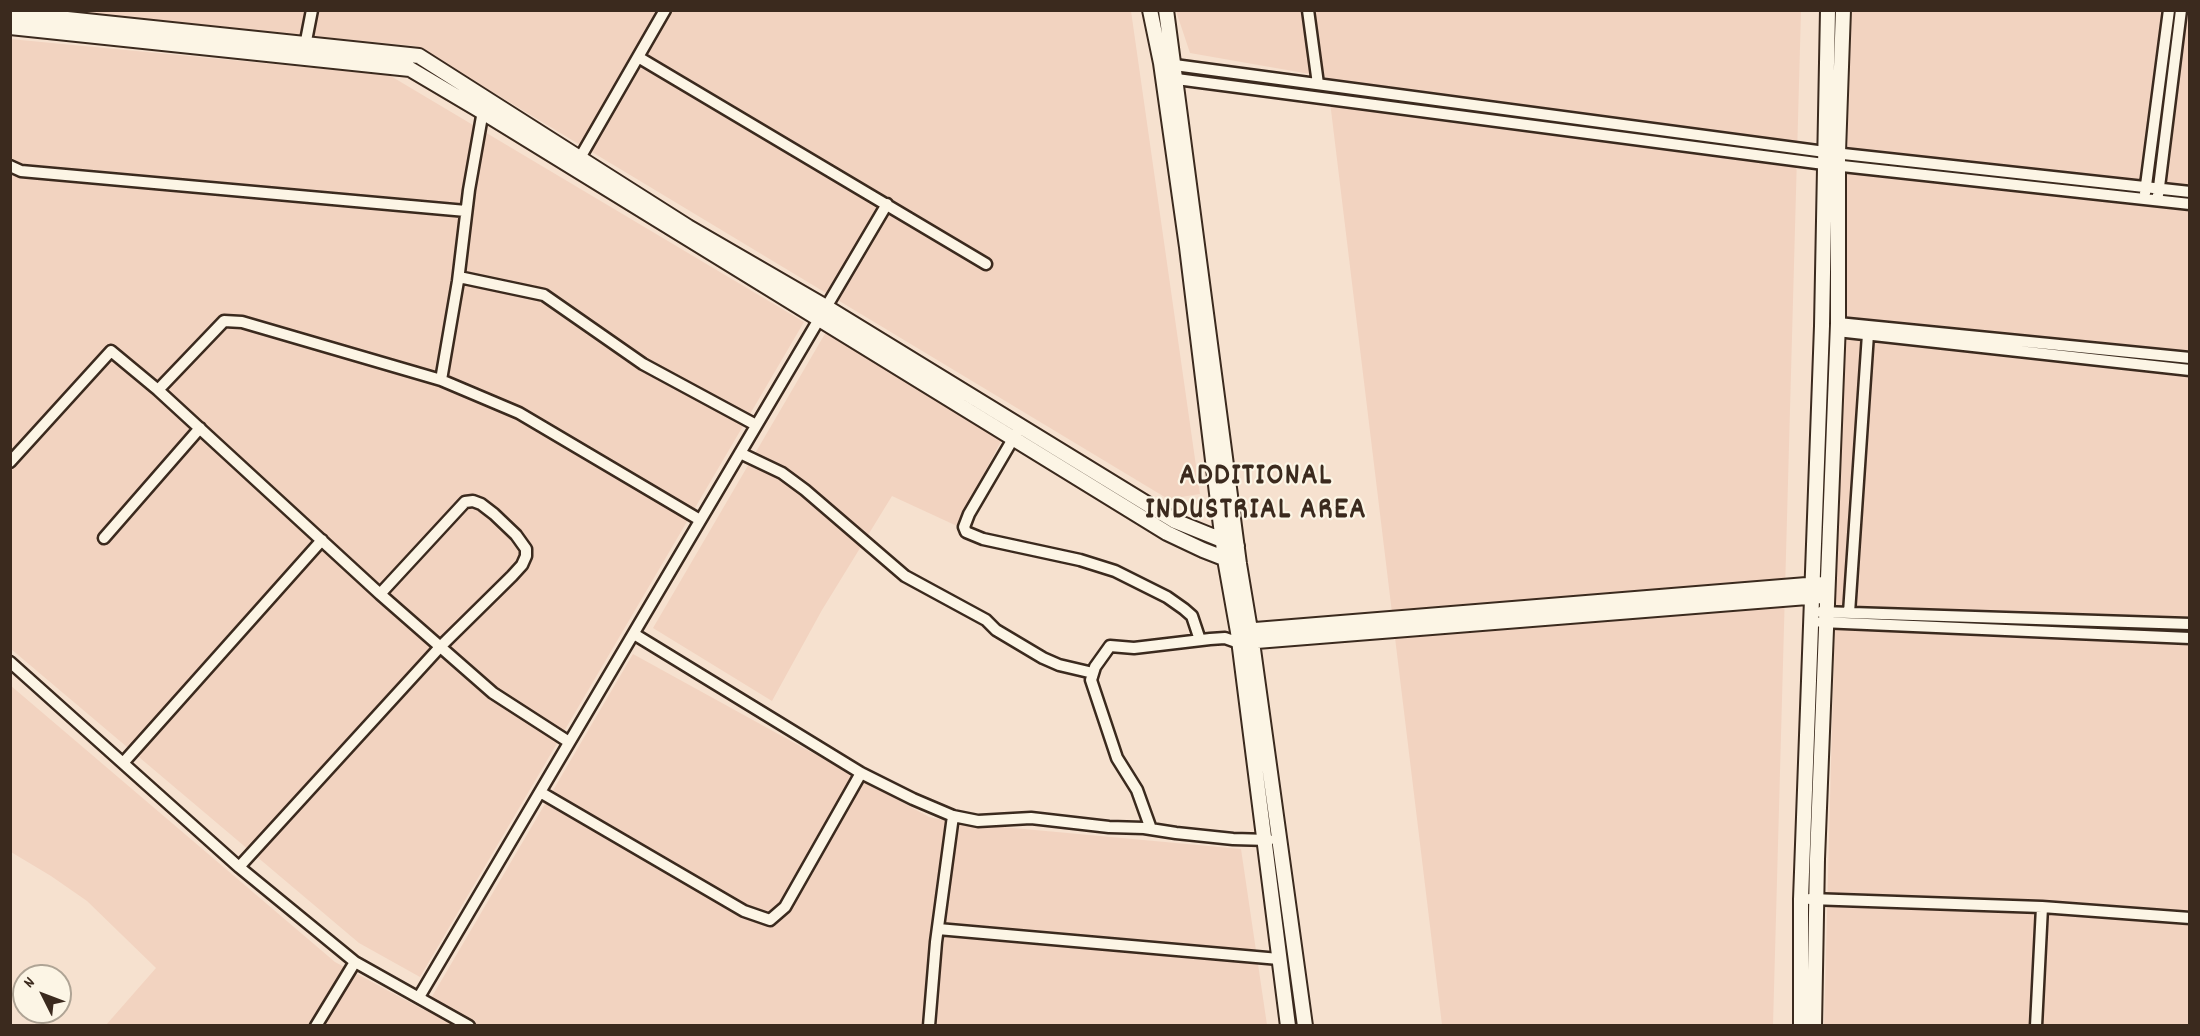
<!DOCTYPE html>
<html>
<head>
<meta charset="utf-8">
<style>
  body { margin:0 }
  #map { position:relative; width:2200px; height:1036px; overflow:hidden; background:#f6e1cf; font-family:Dekko,sans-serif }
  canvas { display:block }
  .frame { position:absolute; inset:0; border:12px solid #3b2a1e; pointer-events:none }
  .north { position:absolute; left:12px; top:964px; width:60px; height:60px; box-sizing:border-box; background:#fcf5e5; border:2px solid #afa495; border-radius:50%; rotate:312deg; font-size:16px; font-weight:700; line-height:24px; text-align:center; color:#3b2a1e }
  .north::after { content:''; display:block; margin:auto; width:21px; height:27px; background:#3b2a1e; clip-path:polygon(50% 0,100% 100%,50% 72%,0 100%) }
</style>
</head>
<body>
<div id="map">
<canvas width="2200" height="1036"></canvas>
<div class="frame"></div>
<div class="north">N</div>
</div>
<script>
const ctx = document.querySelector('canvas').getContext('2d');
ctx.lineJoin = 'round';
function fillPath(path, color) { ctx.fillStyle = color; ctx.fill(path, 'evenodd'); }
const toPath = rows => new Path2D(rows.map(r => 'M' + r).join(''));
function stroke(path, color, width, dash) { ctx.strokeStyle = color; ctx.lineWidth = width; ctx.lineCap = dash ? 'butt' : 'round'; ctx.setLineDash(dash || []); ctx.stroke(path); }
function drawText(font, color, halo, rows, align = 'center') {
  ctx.font = font + ' Dekko,sans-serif'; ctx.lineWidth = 4.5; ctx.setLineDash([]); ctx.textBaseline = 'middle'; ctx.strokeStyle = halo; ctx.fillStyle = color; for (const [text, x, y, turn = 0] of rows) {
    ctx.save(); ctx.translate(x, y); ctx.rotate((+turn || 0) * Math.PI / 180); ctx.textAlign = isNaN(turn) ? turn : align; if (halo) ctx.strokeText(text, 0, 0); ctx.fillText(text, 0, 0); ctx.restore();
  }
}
fillPath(toPath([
  [48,11,1131,11,1200,494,1168,499,416,46],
  [1176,11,1801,11,1773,1025,1442,1025,1327,77,1190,53],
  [1851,11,2189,11,2189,1025,1824,1026],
  [10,39,389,75,804,322,420,977,359,943,11,649],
  [826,332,1002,439,957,526,892,496,822,610,772,701,653,628],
  [633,654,929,817,959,823,1241,849,1267,1025,106,1025,156,968,87,901,51,876,11,852,10,685,335,962,424,1010]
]), '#f2d3c0');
const minor = toPath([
  [1308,10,1318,84],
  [304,51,312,10],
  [638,57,986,264],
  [1167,64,1825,152,2190,192],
  [1169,78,1824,164,2190,204],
  [577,163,665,10],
  [10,166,21,171,466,211],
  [2145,193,2169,10],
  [2158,195,2181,10],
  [459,277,544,295,643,364,756,425],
  [1838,323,2190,358],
  [1837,331,2190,370],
  [441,380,519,413,700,520],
  [158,390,380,594,493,693,569,742],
  [1017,432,969,514,964,527,966,532,983,539,1080,560,1115,571,1167,597,1184,609,1192,616,1200,640],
  [740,453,782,473,805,490,905,576,986,620,996,630,1043,658,1059,665,1093,673],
  [10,462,111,351,158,390,224,321,242,322,441,380,458,281,469,190,484,105],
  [104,538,200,428],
  [1821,612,2190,624],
  [1849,613,1868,334],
  [1821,622,2190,638],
  [634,634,861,773,913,799,953,816,978,821,1031,818,1109,827,1144,828,1176,833,1233,839,1269,840],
  [10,662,239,867,355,962,469,1026],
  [123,763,322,540],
  [540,792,744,911,770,920,785,907,861,773],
  [1151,829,1137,790,1117,758,1091,680,1095,667,1110,646,1134,648,1210,639,1225,638,1239,643],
  [239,867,440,647,512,576,522,565,526,556,526,549,516,535,494,514,481,504,473,501,465,502,380,594],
  [1810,899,2042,907,2190,918],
  [938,929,1279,959],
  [419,997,887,204],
  [316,1026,355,962],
  [929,1026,936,942,953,816],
  [2036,1026,2042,907]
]);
const tertiary = toPath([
  [1150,10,1161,63,1187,247,1225,559,1238,632,1288,1026],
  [1166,10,1239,564,1252,642,1305,1026],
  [10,13,419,56,688,227,826,307,1175,521,1237,546],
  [10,27,410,69,481,111,1167,533,1203,550,1239,564],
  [1243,631,1819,584],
  [1244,642,1820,596],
  [1801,1026,1801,899,1822,326,1828,10],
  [1814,1026,1817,859,1838,323,1838,152,1843,10]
]);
stroke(minor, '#3b2a1e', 15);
stroke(tertiary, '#3b2a1e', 18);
stroke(minor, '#fcf5e5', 10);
stroke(tertiary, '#fcf5e5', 14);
ctx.letterSpacing = '1.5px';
drawText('bold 30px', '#3b2a1e', '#fcf5e5', [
  ["ADDITIONAL",1256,479],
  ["INDUSTRIAL AREA",1256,513]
]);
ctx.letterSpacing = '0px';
</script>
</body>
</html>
